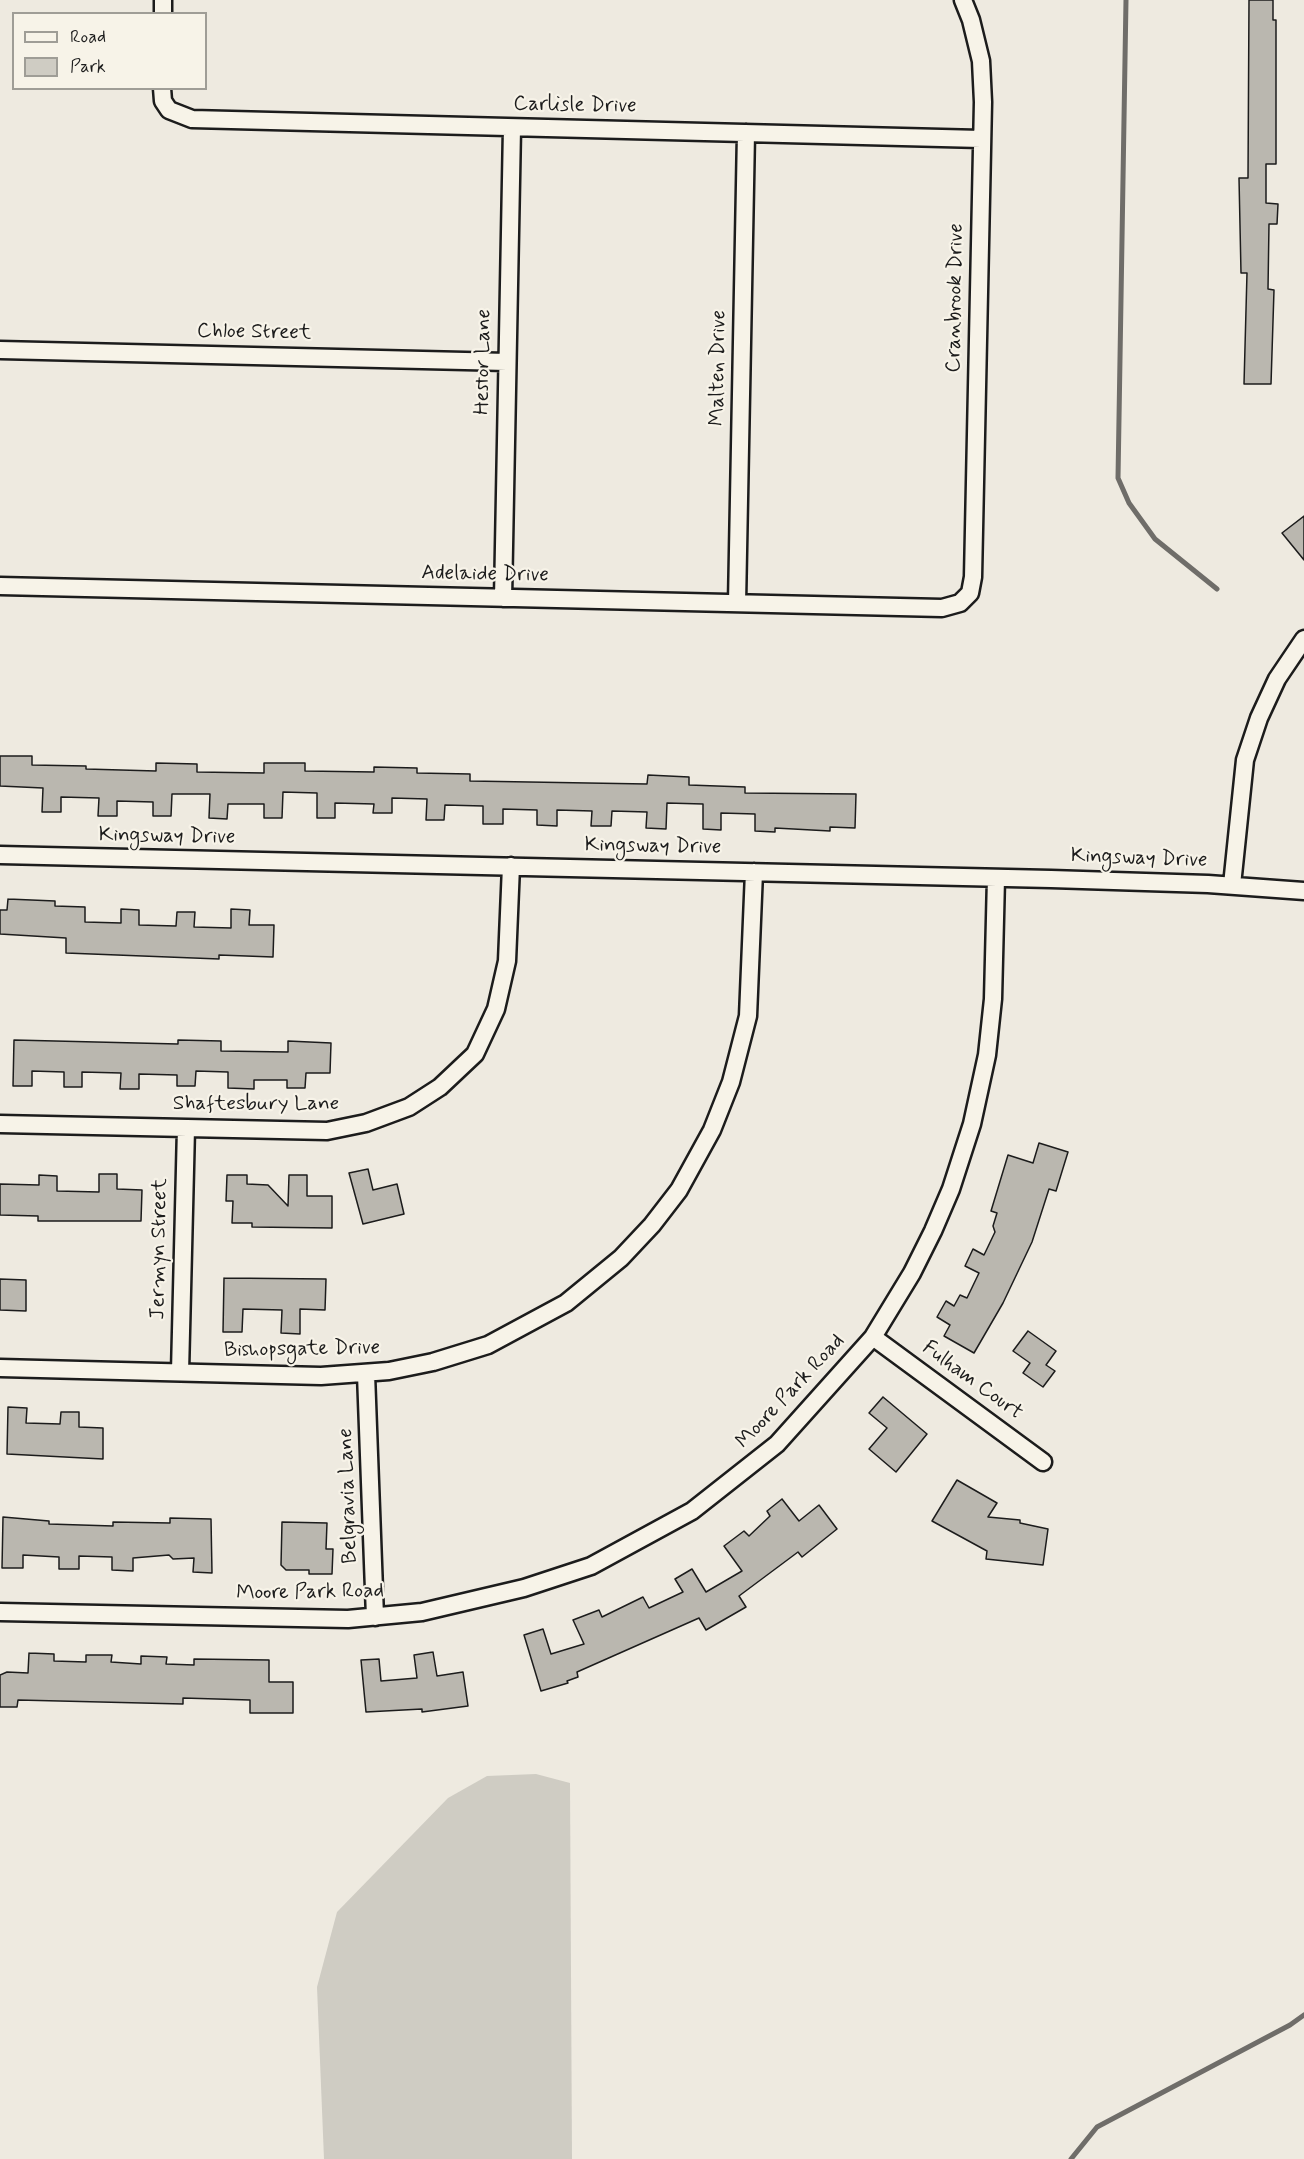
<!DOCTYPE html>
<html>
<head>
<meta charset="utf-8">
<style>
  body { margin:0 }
  #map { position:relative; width:1304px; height:2159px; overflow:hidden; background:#eeeae0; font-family:Mynerve,sans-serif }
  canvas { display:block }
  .legend { position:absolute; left:12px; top:12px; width:195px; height:78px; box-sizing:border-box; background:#f7f3e8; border:2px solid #9f9d96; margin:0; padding:8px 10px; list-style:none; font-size:18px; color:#1c1c1c }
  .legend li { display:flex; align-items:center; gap:12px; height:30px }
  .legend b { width:30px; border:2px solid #9f9d96 }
</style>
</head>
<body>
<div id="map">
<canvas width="1304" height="2159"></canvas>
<ul class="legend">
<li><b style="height:8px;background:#f7f3e8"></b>Road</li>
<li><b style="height:16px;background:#cfccc3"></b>Park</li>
</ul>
</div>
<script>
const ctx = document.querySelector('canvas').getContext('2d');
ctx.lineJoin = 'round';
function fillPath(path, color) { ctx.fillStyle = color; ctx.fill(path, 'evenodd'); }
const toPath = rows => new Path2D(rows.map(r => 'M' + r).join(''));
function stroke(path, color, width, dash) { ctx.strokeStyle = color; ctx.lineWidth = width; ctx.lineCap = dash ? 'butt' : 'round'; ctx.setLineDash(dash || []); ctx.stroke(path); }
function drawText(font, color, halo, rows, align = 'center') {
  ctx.font = font + ' Mynerve,sans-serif'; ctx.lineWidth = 4.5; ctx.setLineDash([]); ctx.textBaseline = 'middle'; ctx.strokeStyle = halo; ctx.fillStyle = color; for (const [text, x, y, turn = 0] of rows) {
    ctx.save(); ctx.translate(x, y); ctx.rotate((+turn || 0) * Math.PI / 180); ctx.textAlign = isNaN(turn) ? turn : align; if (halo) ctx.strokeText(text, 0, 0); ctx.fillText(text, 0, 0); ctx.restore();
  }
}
fillPath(toPath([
  [536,1774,570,1783,572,2159,324,2159,317,1987,337,1912,448,1798,487,1776]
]), '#cfccc3');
stroke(toPath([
  [1126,0,1118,478,1129,503,1155,539,1217,589],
  [1071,2159,1097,2127,1290,2025,1304,2015]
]), '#6f6d69', 5);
const building = toPath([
  [1249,0,1273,0,1273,20,1276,20,1276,164,1266,164,1266,203,1278,204,1277,224,1269,224,1268,289,1274,290,1271,384,1244,384,1247,273,1241,273,1239,178,1248,178,1249,0],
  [1304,516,1304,560,1282,533,1304,516],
  [0,756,32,756,32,765,86,766,86,769,156,771,156,763,197,764,197,772,264,773,264,763,305,763,305,771,374,772,374,767,417,768,417,773,470,774,470,781,647,784,648,775,689,777,689,785,745,787,745,793,856,794,855,828,830,827,830,831,775,828,775,832,755,831,755,814,721,813,721,830,703,829,703,804,667,803,666,829,646,828,647,812,612,811,611,826,591,826,592,811,557,810,557,826,537,825,537,810,503,809,503,824,483,824,483,806,445,805,444,820,426,820,427,799,392,798,392,813,373,813,374,804,335,803,335,818,317,818,317,793,283,792,282,818,264,818,264,804,228,804,227,819,209,818,210,794,172,794,171,816,153,816,153,802,117,801,117,816,98,816,99,798,61,797,61,812,42,812,43,788,0,786,0,756],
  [8,899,55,901,55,906,85,907,85,922,121,923,121,909,139,910,139,925,176,926,177,912,195,912,194,927,231,928,231,909,250,910,249,925,274,925,273,957,219,955,219,959,66,953,66,938,0,934,0,910,7,910,8,899],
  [14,1040,178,1044,178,1040,221,1041,221,1051,288,1052,288,1041,331,1043,330,1073,306,1073,305,1088,287,1088,287,1080,254,1080,254,1089,228,1088,228,1072,196,1071,195,1086,177,1086,177,1075,139,1074,139,1089,120,1089,121,1073,82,1072,82,1087,64,1087,64,1072,32,1071,32,1086,13,1086,14,1040],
  [1039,1143,1068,1152,1056,1191,1049,1189,1032,1242,1003,1303,974,1353,944,1336,950,1325,937,1317,946,1301,954,1306,960,1295,967,1298,979,1273,965,1266,973,1249,984,1255,995,1232,993,1226,997,1213,991,1211,1008,1155,1033,1163,1039,1143],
  [368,1169,373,1190,397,1184,404,1214,363,1224,349,1173,368,1169],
  [99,1174,117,1174,117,1189,142,1190,141,1221,38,1221,38,1216,0,1215,0,1184,39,1185,39,1175,57,1176,57,1191,99,1192,99,1174],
  [227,1175,247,1175,247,1184,268,1185,288,1206,289,1175,307,1175,307,1196,332,1196,332,1228,252,1227,252,1223,232,1223,233,1201,226,1201,227,1175],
  [224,1278,326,1279,325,1310,300,1309,300,1334,281,1333,282,1310,243,1309,242,1332,223,1332,224,1278],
  [0,1279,26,1280,26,1311,0,1310,0,1279],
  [1028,1331,1056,1351,1046,1365,1055,1371,1043,1387,1023,1373,1030,1363,1013,1351,1028,1331],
  [883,1397,927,1434,896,1472,869,1449,887,1428,869,1413,883,1397],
  [8,1407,27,1408,26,1423,60,1424,61,1412,79,1412,79,1427,103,1428,103,1459,7,1454,8,1407],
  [957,1480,997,1503,988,1517,1020,1520,1020,1523,1048,1529,1043,1565,986,1559,987,1551,932,1521,957,1480],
  [782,1499,799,1521,819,1505,837,1529,802,1557,798,1552,739,1596,746,1607,706,1630,699,1618,577,1672,578,1677,567,1681,568,1683,541,1691,524,1635,543,1629,551,1654,584,1644,573,1620,599,1610,602,1617,643,1597,649,1608,683,1592,675,1579,692,1569,706,1592,742,1571,724,1546,744,1531,749,1536,770,1516,767,1511,782,1499],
  [3,1517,49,1521,49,1524,113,1526,113,1522,170,1523,170,1518,211,1519,212,1573,193,1572,194,1558,173,1559,169,1555,133,1558,133,1571,112,1570,112,1557,79,1556,79,1569,59,1569,59,1557,23,1555,23,1568,2,1568,3,1517],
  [282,1522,327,1523,326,1549,333,1549,332,1574,309,1574,309,1570,286,1570,281,1565,282,1522],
  [433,1652,437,1676,463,1672,468,1706,422,1712,422,1709,366,1712,361,1660,379,1659,381,1681,417,1678,414,1655,433,1652],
  [29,1653,54,1654,54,1661,86,1662,86,1655,112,1655,111,1662,141,1664,141,1656,167,1657,166,1664,194,1665,194,1659,269,1660,269,1682,293,1682,293,1713,250,1713,250,1700,183,1698,183,1704,18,1700,17,1707,0,1707,0,1675,7,1672,28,1673,29,1653]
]);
fillPath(building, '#bab7af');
stroke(building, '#1c1c1c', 1.5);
const minor = toPath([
  [163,14,163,0],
  [162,88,163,101,169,110,192,119,981,139],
  [0,350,507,362],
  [0,586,942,608,960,603,970,593,973,577,983,102,981,61,971,20,963,0],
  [503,598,512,128],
  [737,603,746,133],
  [0,855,1051,879,1208,884,1304,891],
  [1232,885,1245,760,1259,718,1277,679,1304,639],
  [0,1124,327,1131,366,1123,409,1107,440,1087,475,1054,496,1009,507,961,511,866],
  [873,1337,1043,1462],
  [0,1368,321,1376,389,1371,433,1362,488,1345,566,1303,621,1258,652,1225,679,1190,712,1130,731,1082,748,1016,754,872],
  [180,1372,186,1128],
  [366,1374,375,1617],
  [0,1612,348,1619,422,1612,524,1588,591,1566,692,1511,777,1444,873,1337,912,1273,933,1231,951,1189,972,1124,987,1055,993,999,996,878]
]);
stroke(minor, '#1c1c1c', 21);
stroke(minor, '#f7f3e8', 16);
drawText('21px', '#1c1c1c', '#f7f3e8', [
  ["Carlisle Drive",575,106,1],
  ["Cranbrook Drive",956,298,-89],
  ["Chloe Street",254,333,1],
  ["Hestor Lane",484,362,-89],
  ["Malten Drive",719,368,-89],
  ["Adelaide Drive",485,575,1],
  ["Kingsway Drive",167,837,1],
  ["Kingsway Drive",653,847,1],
  ["Kingsway Drive",1139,859,2],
  ["Shaftesbury Lane",256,1105],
  ["Jermyn Street",160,1249,-89],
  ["Bishopsgate Drive",302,1350,-1],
  ["Fulham Court",972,1381,36],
  ["Moore Park Road",791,1392,-47],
  ["Belgravia Lane",349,1496,-92],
  ["Moore Park Road",310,1593,-1]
]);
</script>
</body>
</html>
